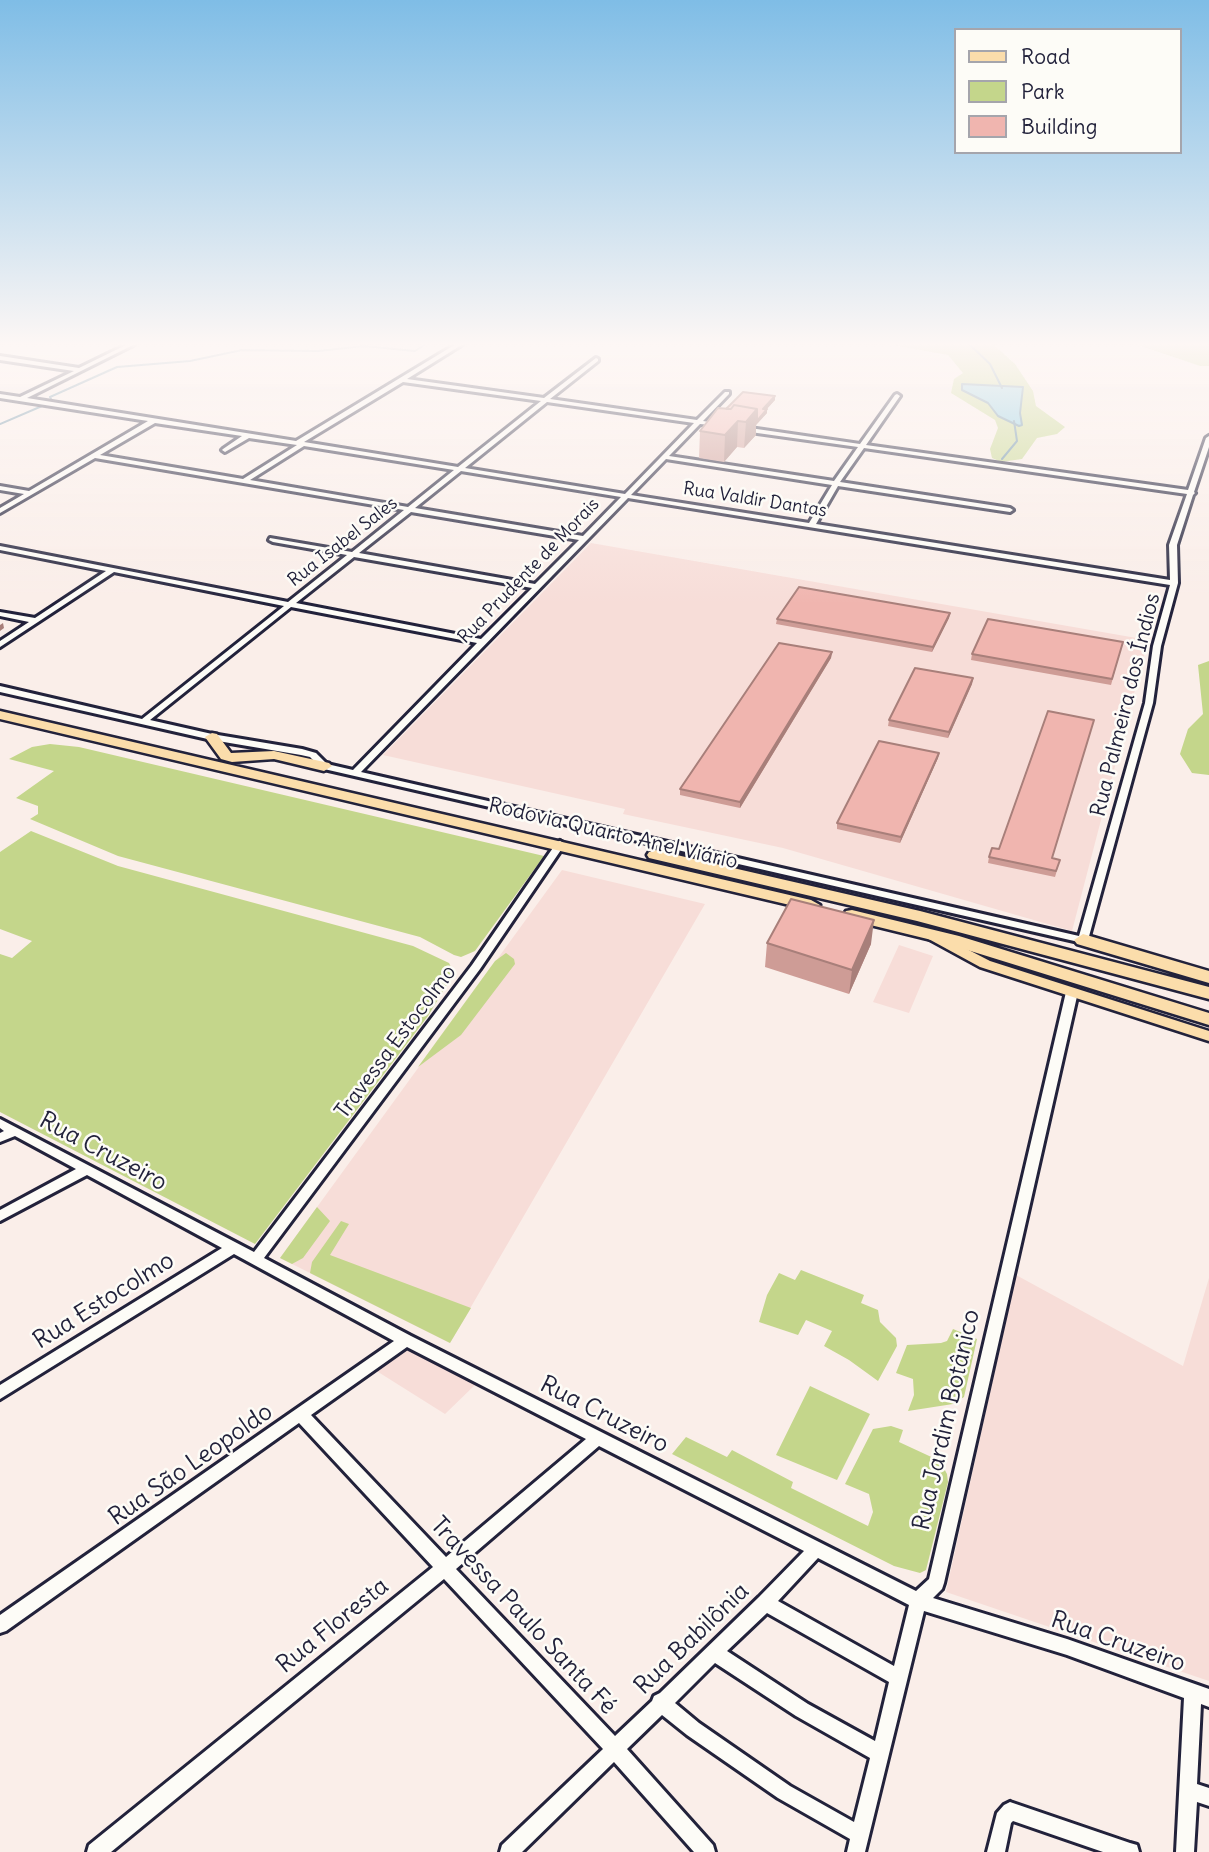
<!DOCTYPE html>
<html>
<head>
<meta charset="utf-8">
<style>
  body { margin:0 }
  #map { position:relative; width:1209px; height:1852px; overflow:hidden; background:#faeee9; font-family:Delius,sans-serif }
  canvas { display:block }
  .legend { position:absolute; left:954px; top:28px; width:228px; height:126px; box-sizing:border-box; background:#fdfcf7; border:2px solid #a5a5ac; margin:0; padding:9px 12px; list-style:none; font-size:21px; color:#22223b }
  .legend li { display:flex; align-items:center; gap:14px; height:35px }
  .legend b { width:35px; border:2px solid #a5a5ac }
</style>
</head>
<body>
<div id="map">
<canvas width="1209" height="1852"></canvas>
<ul class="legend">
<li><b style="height:9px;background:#fbddab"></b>Road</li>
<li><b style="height:19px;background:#c4d68b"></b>Park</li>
<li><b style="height:19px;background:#f0b5af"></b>Building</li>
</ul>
</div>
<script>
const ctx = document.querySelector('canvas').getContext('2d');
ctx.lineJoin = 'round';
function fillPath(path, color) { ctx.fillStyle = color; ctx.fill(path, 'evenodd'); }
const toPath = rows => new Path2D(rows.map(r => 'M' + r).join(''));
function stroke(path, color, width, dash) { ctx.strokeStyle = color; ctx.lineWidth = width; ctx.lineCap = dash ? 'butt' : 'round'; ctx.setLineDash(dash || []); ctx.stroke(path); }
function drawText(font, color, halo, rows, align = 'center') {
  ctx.font = font + ' Delius,sans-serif'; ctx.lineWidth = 5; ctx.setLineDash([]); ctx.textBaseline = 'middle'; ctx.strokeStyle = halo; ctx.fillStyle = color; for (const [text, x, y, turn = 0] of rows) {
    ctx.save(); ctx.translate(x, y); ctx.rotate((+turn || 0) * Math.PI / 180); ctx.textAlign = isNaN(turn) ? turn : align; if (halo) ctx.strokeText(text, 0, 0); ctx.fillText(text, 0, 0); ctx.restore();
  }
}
fillPath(toPath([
  [591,543,1148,640,1072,931,783,848,623,814,625,809,383,755],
  [562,870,705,904,450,1343,280,1258],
  [899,945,933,956,909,1013,873,1002],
  [1016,1275,1183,1366,1209,1278,1209,1681,946,1592],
  [407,1347,476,1384,445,1414,375,1370]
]), '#f7ddd8');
fillPath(toPath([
  [887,344,993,344,1015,364,1033,391,1036,406,1065,427,1057,434,1037,438,1022,459,1001,462,992,458,990,449,998,428,995,420,951,393,954,379,963,373,948,355],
  [962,385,1023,387,1020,413,1022,425,998,416,988,403],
  [1135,344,1209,344,1209,366,1200,366],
  [1209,661,1209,775,1192,773,1180,754,1188,729,1203,714,1198,665],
  [50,744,79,747,544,856,475,951,461,957,454,955,420,937,118,856,30,819,38,814,38,806,16,798,54,771,9,759,32,747],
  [31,831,118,866,413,946,449,963,454,973,428,1016,255,1244,0,1112,0,954,12,958,32,941,0,929,0,852],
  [506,953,514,959,515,964,461,1035,418,1067,495,961],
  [317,1207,330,1221,303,1258,292,1264,280,1258],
  [341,1221,349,1224,330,1255,471,1308,450,1343,310,1273,312,1262],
  [801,1270,864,1295,861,1303,878,1310,880,1322,896,1338,897,1346,878,1381,849,1360,824,1346,832,1331,806,1320,798,1335,759,1322,767,1295,779,1273,795,1280],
  [953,1329,977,1339,964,1397,953,1404,908,1411,914,1395,913,1379,896,1373,907,1345,941,1343,947,1341],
  [810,1386,870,1414,837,1480,776,1455],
  [891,1426,903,1430,899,1442,940,1461,947,1474,948,1482,926,1570,920,1573,894,1566,672,1454,686,1437,727,1457,732,1450,793,1482,791,1488,868,1526,873,1512,869,1494,845,1484,873,1429]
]), '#c4d68b');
const water = toPath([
  [962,384,1023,387,1020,413,1022,425,1019,426,998,416,988,403,962,390,962,384]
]);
fillPath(water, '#81cae2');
stroke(water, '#5b879f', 2);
stroke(toPath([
  [969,344,990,364,1002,388],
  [52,401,50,397,117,367,190,361,242,350,318,351,364,346,415,351,426,344],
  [0,424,42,406],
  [1002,459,1017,441,1014,421]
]), '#5b879f', 2);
const minor = toPath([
  [128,344,135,344,27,398,296,441,456,344,463,344,407,379,544,398,596,358,598,359,598,361,550,399,697,420,725,392,729,392,729,394,703,421,722,424,722,426,700,424,669,456,834,481,858,447,743,431,740,429,743,427,860,444,895,395,897,394,900,396,866,445,1188,490,1206,438,1209,436,1209,447,1194,492,1195,493,1193,495,1177,545,1178,583,1161,646,1153,703,1088,940,1083,943,324,769,321,768,310,757,301,755,212,740,0,692,0,686,142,719,284,606,114,572,0,647,0,641,29,622,0,616,0,612,35,618,106,571,0,550,0,546,288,602,347,555,273,542,269,540,270,538,352,552,404,510,95,458,0,513,0,508,24,494,0,490,0,486,29,491,148,421,0,398,0,394,20,397,74,371,0,360,0,356,79,368,128,344],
  [403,382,541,401,458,467,304,442,403,382],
  [547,402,694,423,625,494,465,468,547,402],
  [155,423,242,436,223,449,222,450,225,452,249,438,297,445,243,479,100,455,155,423],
  [304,446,454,470,408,507,250,480,304,446],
  [864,448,1187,494,1169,545,1170,580,816,524,838,486,1010,512,1013,510,1010,508,840,482,864,448],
  [666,459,832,485,809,523,631,495,666,459],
  [461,471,621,497,583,536,415,508,461,471],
  [628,498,1170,585,1153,646,1145,703,1079,936,361,772,628,498],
  [411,512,579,540,535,584,359,553,411,512],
  [354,557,532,588,481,639,296,603,354,557],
  [291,607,477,643,353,770,327,764,316,753,302,749,212,734,150,720,291,607],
  [560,841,565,844,480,969,264,1258,411,1336,916,1591,929,1579,1066,992,1068,989,1076,989,1078,992,944,1583,942,1589,933,1598,1067,1639,1209,1689,1209,1707,1201,1704,1197,1784,1209,1788,1209,1806,1197,1802,1194,1852,1176,1852,1184,1698,1067,1655,924,1611,865,1852,847,1852,850,1839,778,1798,687,1735,662,1715,627,1749,713,1845,715,1852,694,1852,614,1762,522,1852,500,1852,502,1845,603,1749,444,1579,111,1852,87,1852,89,1845,433,1567,299,1423,6,1631,0,1633,0,1615,394,1341,234,1254,0,1399,0,1385,222,1248,87,1175,0,1221,0,1210,76,1169,15,1136,0,1142,0,1133,4,1131,0,1128,0,1119,254,1252,472,965,557,842,560,841],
  [407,1347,586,1439,446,1557,311,1415,407,1347],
  [599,1446,804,1551,759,1597,660,1693,654,1696,652,1701,615,1736,456,1569,599,1446],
  [818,1558,909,1605,894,1666,778,1601,818,1558],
  [767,1613,889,1682,875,1741,808,1704,727,1651,767,1613],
  [715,1663,796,1716,870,1758,854,1822,790,1786,699,1723,675,1703,715,1663],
  [1010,1802,1130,1843,1137,1845,1139,1852,1103,1852,1013,1821,1011,1823,1005,1852,987,1852,997,1813,1004,1805,1010,1802]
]);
const major = toPath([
  [930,930,990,961,1209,1031,1209,1041,980,967,925,937,923,934,930,930]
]);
const highway = toPath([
  [0,711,811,900,820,905,811,910,0,719,0,711],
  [212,733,217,734,231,753,274,751,329,763,332,766,324,771,274,759,232,762,221,759,205,737,212,733],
  [655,850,920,911,1209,987,1209,999,917,921,649,858,647,855,649,852,655,850],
  [852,910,959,936,1209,1013,1209,1025,948,944,846,919,843,915,846,911,852,910],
  [1083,934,1209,971,1209,983,1077,944,1074,940,1083,934]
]);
stroke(minor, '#22223b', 6);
stroke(major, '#22223b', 5);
stroke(highway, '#22223b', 5);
fillPath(minor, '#fdfcf7');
fillPath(major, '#fbddab');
fillPath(highway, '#fbddab');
fillPath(toPath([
  [775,396,775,400,767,409,767,413,756,425,756,435,744,448,737,447,724,462,699,458,700,431],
  [950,613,949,618,932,652,776,624,777,619],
  [1123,642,1111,685,971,660,972,654],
  [832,652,831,658,740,808,680,795,680,789],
  [973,678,972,684,948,738,888,726,889,720],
  [939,753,938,758,900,843,837,829,837,823],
  [989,857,1053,858,1060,860,1055,877,988,863],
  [767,943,871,944,849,994,765,967]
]), '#ce9c96');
fillPath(toPath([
  [775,396,775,400,763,413,763,409],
  [757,409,767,409,767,413,756,425,756,435,744,448,746,422],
  [738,421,737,447,724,462,725,435],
  [950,613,949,618,932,652,933,647],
  [3,623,4,628,0,631,0,625],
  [832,652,831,658,740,808,740,802],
  [973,678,972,684,948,738,949,732],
  [939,753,938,758,900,843,901,837],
  [874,920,871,944,849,994,852,970]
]), '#a87f7a');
const building = toPath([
  [743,392,775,396,763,409,767,409,757,421,757,409,734,405,731,409,726,409,743,392],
  [734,405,757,409,746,422,738,421,725,435,700,431,718,408,731,409,734,405],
  [799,587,950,613,933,647,777,619,799,587],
  [988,619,1123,642,1112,679,972,654,988,619],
  [779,643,832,652,740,802,680,789,779,643],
  [915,668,973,678,949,732,889,720,915,668],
  [1048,711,1094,720,1052,858,1060,860,1056,871,989,857,992,848,999,849,1048,711],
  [879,741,939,753,901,837,837,823,879,741],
  [791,899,874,920,852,970,767,943,791,899]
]);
fillPath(building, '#f0b5af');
stroke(building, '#a87f7a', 2);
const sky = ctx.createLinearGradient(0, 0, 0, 604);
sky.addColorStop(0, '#7fbde6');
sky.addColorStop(0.57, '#fdf7f5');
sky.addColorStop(1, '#fdf7f500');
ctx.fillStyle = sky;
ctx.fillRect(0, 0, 1209, 604);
drawText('18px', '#22223b', '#fdfcf7', [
  ["Rua Valdir Dantas",755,500,9],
  ["Rua Isabel Sales",343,542,-38],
  ["Rua Prudente de Morais",529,571,-46]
]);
drawText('21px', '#22223b', '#fdfcf7', [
  ["Rua Palmeira dos Índios",1126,705,-76],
  ["Rodovia Quarto Anel Viário",613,834,13],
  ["Travessa Estocolmo",396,1042,-53]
]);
drawText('24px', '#22223b', '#fdfcf7', [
  ["Rua Cruzeiro",103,1152,28],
  ["Rua Estocolmo",104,1301,-32],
  ["Rua Cruzeiro",604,1415,27],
  ["Rua Jardim Botânico",947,1420,-77],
  ["Rua São Leopoldo",191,1465,-35],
  ["Travessa Paulo Santa Fé",523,1616,47],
  ["Rua Floresta",333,1626,-39],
  ["Rua Babilônia",692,1639,-44],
  ["Rua Cruzeiro",1118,1642,19]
]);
</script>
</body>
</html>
